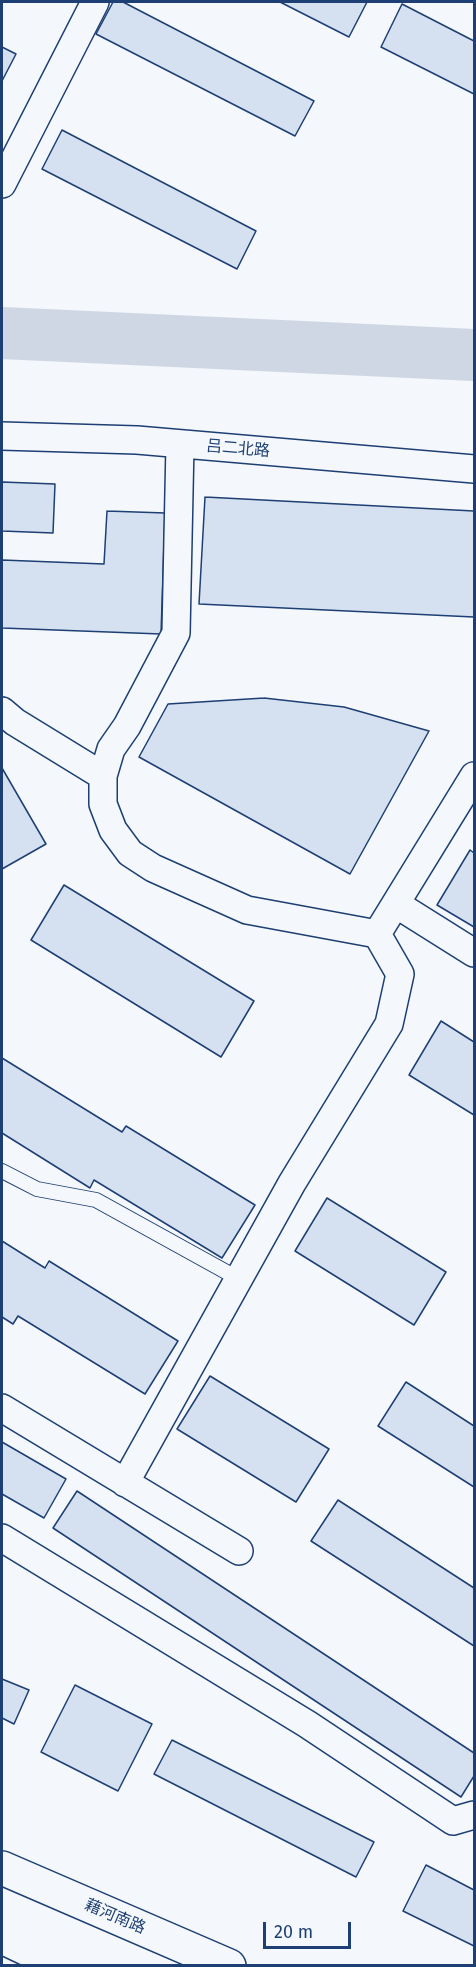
<!DOCTYPE html>
<html>
<head>
<meta charset="utf-8">
<style>
  body { margin:0 }
  #map { position:relative; width:476px; height:1967px; overflow:hidden; background:#f4f7fb; font-family:"Fira Sans",sans-serif }
  canvas { display:block }
  .frame { position:absolute; inset:0; border:3px solid #1d3f73; pointer-events:none }
  .scale { position:absolute; left:263px; top:1922px; width:88px; height:27px; box-sizing:border-box; border:3px solid #1d3f73; border-top:0; padding-left:8px; font-size:18px; line-height:21px; white-space:nowrap; color:#1d3f73; -webkit-text-stroke:4px #f4f7fb; paint-order:stroke }
</style>
</head>
<body>
<div id="map">
<canvas width="476" height="1967"></canvas>
<div class="frame"></div>
<div class="scale">20 m</div>
</div>
<script>
const ctx = document.querySelector('canvas').getContext('2d');
ctx.lineJoin = 'round';
const toPath = rows => new Path2D(rows.map(r => 'M' + r).join(''));
function stroke(path, color, width, dash) { ctx.strokeStyle = color; ctx.lineWidth = width; ctx.lineCap = dash ? 'butt' : 'round'; ctx.setLineDash(dash || []); ctx.stroke(path); }
function fillPath(path, color) { ctx.fillStyle = color; ctx.fill(path, 'evenodd'); }
function drawText(font, color, halo, rows, align = 'center') {
  ctx.font = font + ' "Fira Sans","Noto Sans SC",sans-serif'; ctx.lineWidth = 4.5; ctx.setLineDash([]); ctx.textBaseline = 'middle'; ctx.strokeStyle = halo; ctx.fillStyle = color; for (const [text, x, y, turn = 0] of rows) {
    ctx.save(); ctx.translate(x, y); ctx.rotate((+turn || 0) * Math.PI / 180); ctx.textAlign = isNaN(turn) ? turn : align; if (halo) ctx.strokeText(text, 0, 0); ctx.fillText(text, 0, 0); ctx.restore();
  }
}
stroke(toPath([
  [2,333,474,355]
]), '#cfd7e4', 52);
const building = toPath([
  [113,2,123,2,314,101,295,136,96,34,113,2],
  [280,2,367,2,349,37,280,2],
  [402,4,474,41,474,94,381,47,402,4],
  [2,47,16,54,2,81,2,47],
  [62,130,256,231,237,269,42,169,62,130],
  [2,482,55,484,53,533,2,531,2,482],
  [205,497,474,511,474,617,199,604,205,497],
  [107,511,165,513,161,634,2,628,2,560,104,564,107,511],
  [264,698,344,707,429,731,350,874,139,757,168,704,264,698],
  [2,768,46,844,2,869,2,768],
  [470,850,474,853,474,927,437,905,470,850],
  [64,885,254,1001,221,1057,31,940,64,885],
  [441,1021,474,1042,474,1115,409,1075,441,1021],
  [2,1058,122,1132,126,1126,255,1205,222,1258,94,1180,90,1188,2,1133,2,1058],
  [327,1198,446,1272,414,1325,295,1251,327,1198],
  [2,1241,45,1268,49,1261,178,1341,145,1394,18,1316,13,1324,2,1317,2,1241],
  [210,1376,329,1449,296,1502,177,1429,210,1376],
  [406,1382,474,1426,474,1487,378,1426,406,1382],
  [2,1442,66,1479,44,1518,2,1494,2,1442],
  [77,1491,474,1753,474,1776,461,1797,53,1528,77,1491],
  [338,1500,474,1588,474,1646,311,1541,338,1500],
  [2,1679,29,1690,14,1724,2,1718,2,1679],
  [75,1685,152,1724,118,1791,41,1752,75,1685],
  [172,1740,374,1842,356,1877,154,1774,172,1740],
  [426,1865,474,1890,474,1946,403,1911,426,1865]
]);
fillPath(building, '#d5e0f0');
stroke(building, '#1d3f73', 1.5);
const lane = toPath([
  [2,1171,37,1189,96,1200,239,1279]
]);
const street = toPath([
  [2,184,95,2],
  [2,436,137,440,474,469],
  [180,444,176,633,127,726,111,749,103,776,103,804,113,830,130,853,153,868,247,910,377,934],
  [2,711,15,722,103,776],
  [396,904,474,953],
  [2,1408,239,1551],
  [125,1483,292,1183,389,1024,400,974,377,934,474,776],
  [2,1538,307,1724,453,1821,474,1815]
]);
const secondary = toPath([
  [2,1868,229,1966]
]);
stroke(lane, '#1d3f73', 16);
stroke(street, '#1d3f73', 30);
stroke(secondary, '#1d3f73', 36);
stroke(lane, '#f4f7fb', 14);
stroke(street, '#f4f7fb', 27);
stroke(secondary, '#f4f7fb', 33);
stroke(toPath([
  [2,1956,23,1966]
]), '#1d3f73', 1.5);
drawText('16px', '#1d3f73', '#f4f7fb', [
  ["吕二北路",238,449,5],
  ["藉河南路",115,1917,23]
]);
</script>
</body>
</html>
